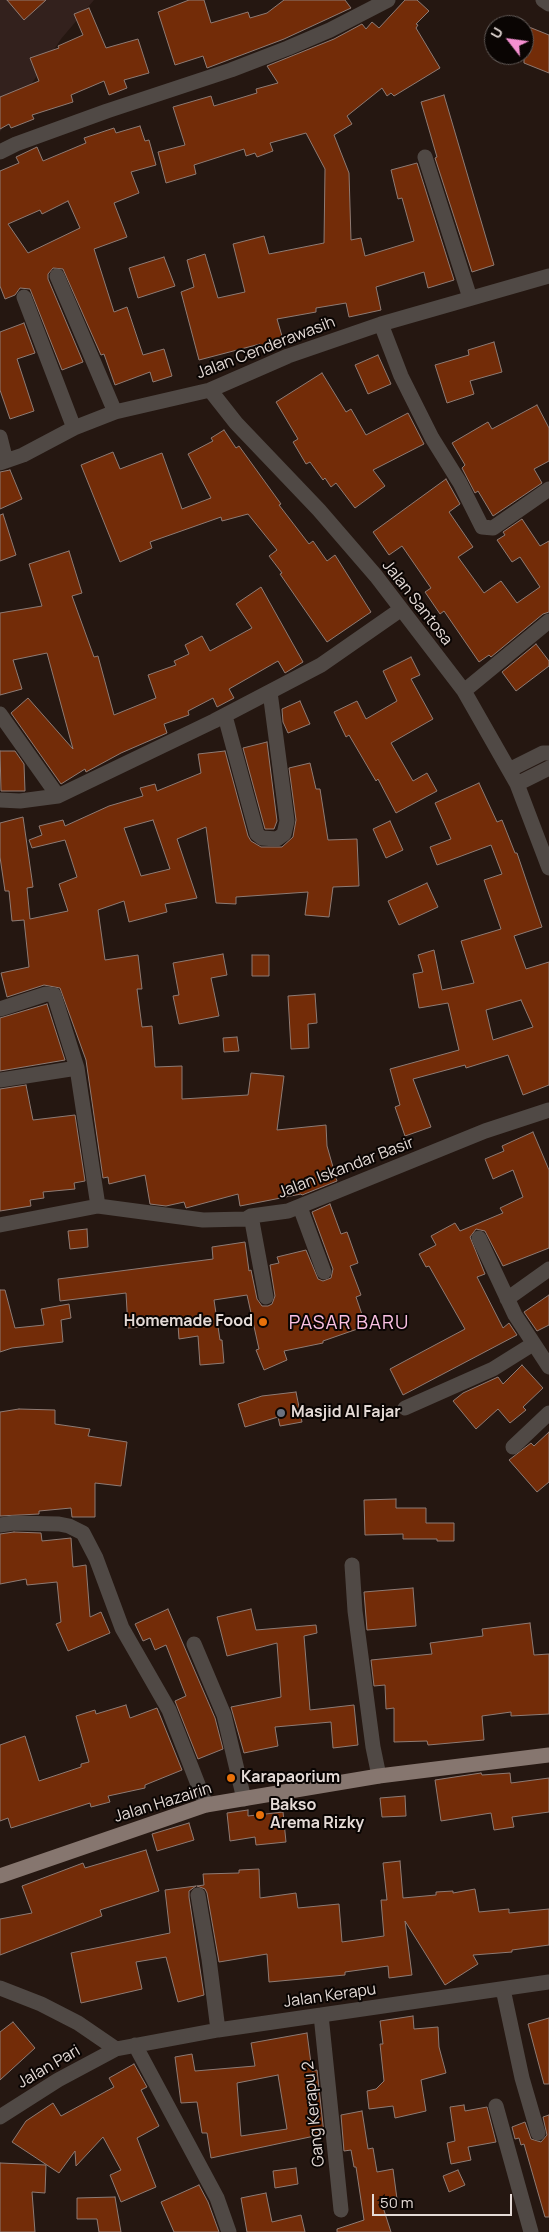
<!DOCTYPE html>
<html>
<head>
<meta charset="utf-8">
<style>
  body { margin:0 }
  #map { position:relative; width:549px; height:2232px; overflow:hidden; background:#251711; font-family:Manrope,sans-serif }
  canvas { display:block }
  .north { position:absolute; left:484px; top:15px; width:50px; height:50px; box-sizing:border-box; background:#0a0503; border:1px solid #625b58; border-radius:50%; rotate:300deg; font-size:14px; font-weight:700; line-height:20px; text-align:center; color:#e5dbd7 }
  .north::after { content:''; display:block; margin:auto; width:18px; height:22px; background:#f590d1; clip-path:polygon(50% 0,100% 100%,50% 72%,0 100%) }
  .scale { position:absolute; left:372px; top:2194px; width:140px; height:22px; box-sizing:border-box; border:2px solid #e5dbd7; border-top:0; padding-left:6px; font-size:15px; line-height:18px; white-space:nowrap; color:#e5dbd7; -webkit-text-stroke:4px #0a0503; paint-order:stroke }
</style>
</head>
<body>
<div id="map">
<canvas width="549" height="2232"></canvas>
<div class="north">U</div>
<div class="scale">50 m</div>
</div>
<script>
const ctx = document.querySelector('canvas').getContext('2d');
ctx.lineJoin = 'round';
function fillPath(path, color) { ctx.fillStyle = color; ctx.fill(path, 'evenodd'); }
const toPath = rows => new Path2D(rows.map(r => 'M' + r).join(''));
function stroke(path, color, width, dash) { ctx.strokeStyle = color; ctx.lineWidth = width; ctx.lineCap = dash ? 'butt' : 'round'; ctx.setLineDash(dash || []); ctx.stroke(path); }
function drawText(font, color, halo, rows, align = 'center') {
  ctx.font = font + ' Manrope,sans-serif'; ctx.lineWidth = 4; ctx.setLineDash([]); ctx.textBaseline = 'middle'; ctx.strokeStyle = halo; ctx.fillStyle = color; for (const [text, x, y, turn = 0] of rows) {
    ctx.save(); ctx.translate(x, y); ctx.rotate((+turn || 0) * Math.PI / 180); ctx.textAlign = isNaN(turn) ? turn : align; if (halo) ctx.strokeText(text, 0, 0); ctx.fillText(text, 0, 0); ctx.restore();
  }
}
fillPath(toPath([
  [0,0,94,0,61,39,0,132]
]), '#33211d');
const building = toPath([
  [7,0,46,0,24,20,7,0],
  [189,0,204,0,211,23,248,12,250,18,267,13,284,0,345,0,351,8,284,39,207,68,203,56,175,65,158,12,189,0],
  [405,0,417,0,429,11,416,24,418,25,416,28,440,68,394,96,391,93,387,96,382,88,347,116,352,124,334,135,349,173,351,240,361,238,365,256,414,241,402,198,398,199,391,170,417,163,454,280,428,288,424,272,376,287,381,310,349,317,346,303,316,308,316,312,277,319,284,343,261,349,260,344,199,360,181,292,194,287,187,260,205,254,218,298,245,292,233,244,264,236,269,254,324,243,325,169,306,133,270,143,273,151,257,157,255,153,246,156,244,149,194,165,196,174,166,183,158,152,185,145,173,107,211,96,214,106,257,93,256,89,278,83,267,66,334,39,362,24,366,29,372,22,379,28,405,0],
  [89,8,106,48,138,39,149,73,124,80,127,88,109,95,104,81,71,95,73,102,32,115,34,119,11,128,9,124,0,129,0,97,39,81,30,58,59,48,58,46,83,35,74,14,89,8],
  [529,27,549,35,549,73,524,63,524,40,529,27],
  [444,95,494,265,472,272,435,158,437,157,421,102,444,95],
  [140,126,145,141,149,140,156,165,131,172,139,193,114,203,127,237,94,249,114,312,127,307,143,355,164,349,172,376,153,382,150,372,115,385,104,354,101,355,63,269,53,268,48,274,48,279,83,362,62,370,30,289,20,288,15,295,5,299,0,286,0,171,19,163,16,157,37,147,43,161,86,143,84,138,114,128,116,133,140,126],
  [68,201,80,228,28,253,8,224,40,210,42,214,68,201],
  [164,257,175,286,138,298,129,268,164,257],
  [24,323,35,353,17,359,34,411,10,419,0,390,0,332,24,323],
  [494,342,502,372,470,381,474,394,447,403,435,365,469,355,468,350,494,342],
  [378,355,391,384,368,394,355,365,378,355],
  [322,373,346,412,351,409,366,435,408,413,424,444,373,470,385,486,355,508,336,483,331,487,325,478,323,480,310,462,306,464,293,442,298,439,276,402,322,373],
  [537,405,549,428,549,461,534,469,542,483,493,516,478,491,475,493,462,468,465,465,452,443,488,422,492,429,537,405],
  [224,430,236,448,239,446,281,504,279,505,309,544,313,541,327,561,335,555,371,612,327,642,280,574,282,573,269,556,277,550,248,514,222,521,221,517,150,542,152,548,120,562,81,465,113,452,120,469,162,453,182,509,211,498,188,454,213,441,211,438,224,430],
  [10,470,22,499,0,509,0,472,10,470],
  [446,479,460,504,449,512,473,547,458,557,484,593,501,581,517,603,540,587,520,557,512,562,497,540,505,535,503,532,522,519,540,546,549,541,549,612,543,614,491,657,489,655,479,662,444,611,440,614,425,592,431,588,402,546,389,555,373,532,446,479],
  [3,514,16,555,0,561,0,515,3,514],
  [69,551,82,593,72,596,94,657,98,656,114,715,156,698,148,675,176,665,174,661,189,654,185,645,202,636,210,651,252,628,236,604,261,587,303,662,285,673,278,661,229,689,234,698,217,707,213,698,188,711,189,715,164,724,167,733,121,753,86,772,85,769,61,784,11,713,28,698,73,749,47,653,13,660,22,689,0,695,0,613,42,606,29,564,69,551],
  [536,644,549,661,549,666,516,691,502,672,536,644],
  [411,657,420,675,411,679,433,719,391,743,413,781,427,773,437,791,396,813,378,779,376,781,349,735,346,737,334,712,357,701,366,719,397,701,383,671,411,657],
  [300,701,310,724,288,733,283,722,282,709,300,701],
  [267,742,277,821,274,829,265,829,243,748,267,742],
  [0,751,15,751,24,764,25,791,1,791,0,751],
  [225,751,248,836,251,841,261,847,282,847,293,837,296,820,289,768,310,763,316,789,320,789,328,840,357,839,359,886,333,887,329,917,305,915,308,892,236,897,236,904,216,903,206,827,177,839,197,898,165,904,167,912,129,922,124,901,98,910,105,960,138,955,142,989,137,989,142,1027,152,1026,155,1067,182,1066,182,1099,248,1095,251,1073,284,1076,277,1130,326,1125,327,1146,337,1181,302,1195,301,1194,240,1206,238,1194,186,1208,184,1202,166,1206,150,1204,145,1175,109,1184,108,1177,103,1178,86,1060,60,988,44,985,7,997,1,973,29,967,24,920,12,921,9,891,5,891,0,857,0,823,23,817,33,887,27,888,30,919,68,911,59,884,77,877,65,840,32,848,29,840,42,835,39,826,63,820,65,826,109,806,143,796,140,788,155,784,157,791,201,773,198,754,225,751],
  [153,820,170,869,141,876,124,828,153,820],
  [479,783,497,822,502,820,515,853,517,853,542,927,514,936,526,969,549,962,549,1085,523,1095,508,1055,466,1068,465,1065,413,1079,431,1127,405,1136,395,1107,400,1105,390,1069,459,1050,448,1003,419,1008,413,974,423,972,418,955,434,950,442,990,474,983,461,941,501,929,484,880,502,874,491,845,437,865,430,847,451,839,435,803,479,783],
  [521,1000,533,1027,493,1040,486,1010,521,1000],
  [390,821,403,850,386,858,373,829,390,821],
  [427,883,438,907,399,925,388,901,427,883],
  [223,954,227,975,211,978,219,1016,179,1024,173,996,179,995,173,963,223,954],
  [252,955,269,955,269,976,252,976,252,955],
  [315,994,317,1023,308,1024,309,1048,291,1049,288,996,315,994],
  [47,1004,65,1060,0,1071,0,1018,47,1004],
  [237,1037,239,1051,224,1052,223,1038,237,1037],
  [26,1085,33,1120,75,1115,85,1181,74,1183,75,1189,43,1192,44,1198,30,1200,31,1206,0,1211,0,1089,26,1085],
  [533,1132,549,1170,549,1248,503,1266,485,1231,476,1229,470,1237,485,1274,477,1277,503,1328,509,1323,517,1335,403,1395,390,1369,465,1329,429,1266,426,1267,419,1254,436,1245,431,1236,455,1223,460,1231,503,1213,500,1208,523,1197,513,1170,493,1179,485,1159,504,1151,502,1146,533,1132],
  [330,1204,341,1234,347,1232,358,1263,350,1266,361,1295,356,1297,366,1326,323,1341,323,1343,284,1351,287,1360,264,1370,256,1350,259,1349,247,1295,214,1300,220,1340,222,1340,224,1363,200,1365,198,1336,179,1339,178,1325,128,1328,126,1293,60,1301,58,1279,213,1259,212,1247,245,1242,249,1271,251,1270,257,1299,262,1306,268,1306,272,1304,275,1296,270,1265,279,1263,277,1257,306,1250,318,1279,323,1281,331,1278,333,1269,312,1212,330,1204],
  [87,1229,88,1247,70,1249,68,1231,87,1229],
  [0,1290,5,1290,15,1328,44,1325,41,1309,69,1304,71,1318,61,1320,63,1342,12,1348,0,1352,0,1290],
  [549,1295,549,1325,537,1331,524,1312,549,1295],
  [522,1365,543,1388,523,1407,526,1410,510,1423,498,1409,476,1429,453,1401,463,1393,498,1377,503,1384,522,1365],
  [296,1392,302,1422,280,1426,278,1417,245,1427,238,1404,262,1396,296,1392],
  [19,1409,55,1410,55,1424,90,1429,88,1436,127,1442,121,1486,95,1483,95,1517,72,1517,71,1508,39,1511,39,1514,0,1516,0,1412,19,1409],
  [549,1432,549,1482,537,1492,509,1460,531,1443,534,1446,549,1432],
  [396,1499,396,1508,426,1508,426,1523,454,1523,454,1541,437,1541,437,1539,403,1539,403,1534,365,1535,364,1500,396,1499],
  [14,1532,41,1533,42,1541,71,1538,73,1567,86,1565,90,1617,101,1612,110,1633,68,1651,56,1624,61,1622,57,1582,27,1585,26,1579,0,1584,0,1534,14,1532],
  [413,1588,416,1626,367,1630,364,1592,413,1588],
  [168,1609,215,1718,223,1749,198,1759,175,1701,186,1696,166,1645,155,1650,150,1638,143,1641,135,1624,168,1609],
  [251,1609,256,1630,316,1625,317,1633,304,1636,310,1710,354,1705,358,1745,333,1748,331,1722,275,1727,278,1746,244,1753,231,1707,281,1697,277,1643,227,1656,217,1617,251,1609],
  [530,1623,534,1655,549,1654,549,1714,511,1716,511,1712,482,1716,484,1740,428,1745,427,1741,394,1742,394,1708,386,1709,385,1685,374,1686,371,1660,432,1654,430,1643,483,1636,482,1629,530,1623],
  [126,1705,130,1718,157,1708,182,1770,145,1785,145,1788,108,1796,110,1802,91,1807,90,1803,11,1828,8,1818,0,1821,0,1745,25,1736,39,1781,81,1767,81,1764,89,1762,76,1716,95,1710,96,1714,126,1705],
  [481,1773,482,1775,510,1773,511,1783,549,1778,549,1812,512,1817,514,1827,494,1830,491,1813,441,1821,435,1780,481,1773],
  [405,1796,406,1816,382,1817,380,1798,405,1796],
  [248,1810,248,1816,283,1812,286,1842,256,1845,255,1837,230,1841,227,1813,248,1810],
  [189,1823,194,1840,157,1851,152,1834,189,1823],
  [146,1850,159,1891,100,1910,102,1916,0,1955,0,1919,32,1913,22,1886,83,1863,85,1868,146,1850],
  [400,1861,403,1898,436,1895,436,1892,453,1891,453,1893,475,1889,479,1912,509,1909,509,1913,549,1909,549,1945,512,1950,512,1952,473,1955,478,1964,445,1985,405,1921,412,1975,389,1978,388,1966,345,1972,345,1975,269,1982,267,1954,219,1962,207,1893,205,1889,197,1886,204,1885,203,1874,239,1873,239,1870,259,1869,260,1898,296,1893,298,1908,339,1904,342,1942,384,1936,381,1900,387,1900,383,1863,400,1861],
  [196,1886,189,1891,189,1897,204,1995,178,2002,166,1957,136,1962,142,1989,81,2003,71,1953,170,1933,165,1890,196,1886],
  [413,2016,414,2029,438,2027,439,2047,446,2073,421,2080,426,2111,395,2118,393,2106,369,2109,367,2091,376,2089,384,2081,380,2044,383,2044,380,2021,413,2016],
  [549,2018,549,2084,544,2084,528,2024,549,2018],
  [13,2022,35,2048,0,2080,0,2032,13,2022],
  [307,2033,312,2071,317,2070,324,2134,211,2158,207,2133,202,2133,197,2102,181,2103,175,2057,192,2054,195,2071,255,2066,251,2043,307,2033],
  [278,2075,287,2129,241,2136,237,2083,278,2075],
  [134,2064,147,2087,141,2090,159,2126,137,2138,156,2187,121,2202,110,2175,121,2170,103,2137,76,2166,75,2151,59,2173,12,2142,26,2121,53,2103,61,2116,114,2087,109,2078,134,2064],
  [464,2105,465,2111,487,2107,496,2142,468,2147,471,2160,451,2164,447,2143,455,2141,450,2107,464,2105],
  [362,2111,368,2149,373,2148,377,2172,393,2169,397,2199,381,2201,391,2232,337,2232,337,2229,364,2220,356,2167,354,2167,351,2150,344,2151,341,2115,362,2111],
  [549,2115,549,2217,545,2217,524,2144,521,2145,519,2138,515,2139,512,2127,525,2122,531,2139,541,2142,547,2135,543,2117,549,2115],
  [0,2163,46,2165,45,2193,32,2192,35,2232,0,2232,0,2163],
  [296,2168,298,2184,275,2188,273,2171,296,2168],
  [458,2170,465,2185,449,2192,443,2176,458,2170],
  [199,2185,208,2202,219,2232,174,2232,161,2202,199,2185],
  [266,2193,272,2222,301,2215,305,2232,247,2232,241,2198,266,2193],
  [115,2197,121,2232,99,2232,97,2219,77,2219,77,2198,115,2197]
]);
fillPath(building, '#732c08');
stroke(building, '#8e7b74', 1);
stroke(toPath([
  [543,0,549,4],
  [0,152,16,144,107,111,231,70,288,48,330,30,388,0],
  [425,157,470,298],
  [57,276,115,412],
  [24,297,74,428],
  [381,324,401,376,432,438,460,483,482,527,493,528,549,489],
  [210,390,236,423,319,510,376,576,464,691,517,784,549,868],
  [0,437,6,461],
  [0,463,23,455,74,428,115,412,210,390,288,356,381,324,549,276],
  [464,691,549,621],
  [0,714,58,796],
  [225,716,257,834,262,838,277,839,284,834,287,821,270,692],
  [509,770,543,753,549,753],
  [517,784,549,768],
  [0,800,20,801,58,796,214,721,321,665,400,610],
  [0,1009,46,994,54,995,77,1068],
  [0,1080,77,1068,98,1206],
  [300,1207,324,1272],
  [251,1216,266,1297],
  [0,1225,98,1206,203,1220,246,1219,251,1216,288,1211,485,1131,549,1110],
  [479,1238,515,1315,549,1367],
  [507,1299,549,1269],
  [405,1408,493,1369,533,1344],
  [513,1447,549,1413],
  [0,1525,13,1523,59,1524,69,1526,83,1533,96,1558,122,1628,169,1710,206,1805],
  [352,1565,355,1611,373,1747,379,1776],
  [194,1644,224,1715,244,1799],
  [198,1895,209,1959,218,2030],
  [0,1988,41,2004,78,2023,116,2049],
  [503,1989,522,2078,538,2133],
  [321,2015,341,2210],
  [135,2045,217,2198,229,2232],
  [496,2106,531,2232],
  [0,2117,58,2080,116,2049,218,2030,549,1982]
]), '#504945', 15);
stroke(toPath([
  [0,1876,206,1805,379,1776,549,1755]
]), '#86766f', 15);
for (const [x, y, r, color] of [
  [263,1322,5,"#e8710a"],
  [281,1413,5,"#6b7280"],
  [231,1778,5,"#e8710a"],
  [260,1815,5,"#e8710a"]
]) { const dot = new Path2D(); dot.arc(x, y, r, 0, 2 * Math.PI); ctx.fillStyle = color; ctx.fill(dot); stroke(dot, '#0a0503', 2); }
drawText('16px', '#e5dbd7', '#0a0503', [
  ["Jalan Cenderawasih",266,348,-21],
  ["Jalan Santosa",417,603,52],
  ["Jalan Iskandar Basir",346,1168,-21],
  ["Jalan Hazairin",163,1803,-17],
  ["Jalan Kerapu",330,1996,-8],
  ["Jalan Pari",49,2067,-30],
  ["Gang Kerapu 2",314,2114,-96]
]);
drawText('bold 16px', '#e5dbd7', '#0a0503', [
  ["Homemade Food",253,1322,"right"],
  ["Masjid Al Fajar",291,1413],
  ["Karapaorium",241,1778],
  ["Bakso",270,1806],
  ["Arema Rizky",270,1824]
], 'left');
ctx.letterSpacing = '1px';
drawText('19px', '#fbc1e4', '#0a0503', [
  ["PASAR BARU",349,1324]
]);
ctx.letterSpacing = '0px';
</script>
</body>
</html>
